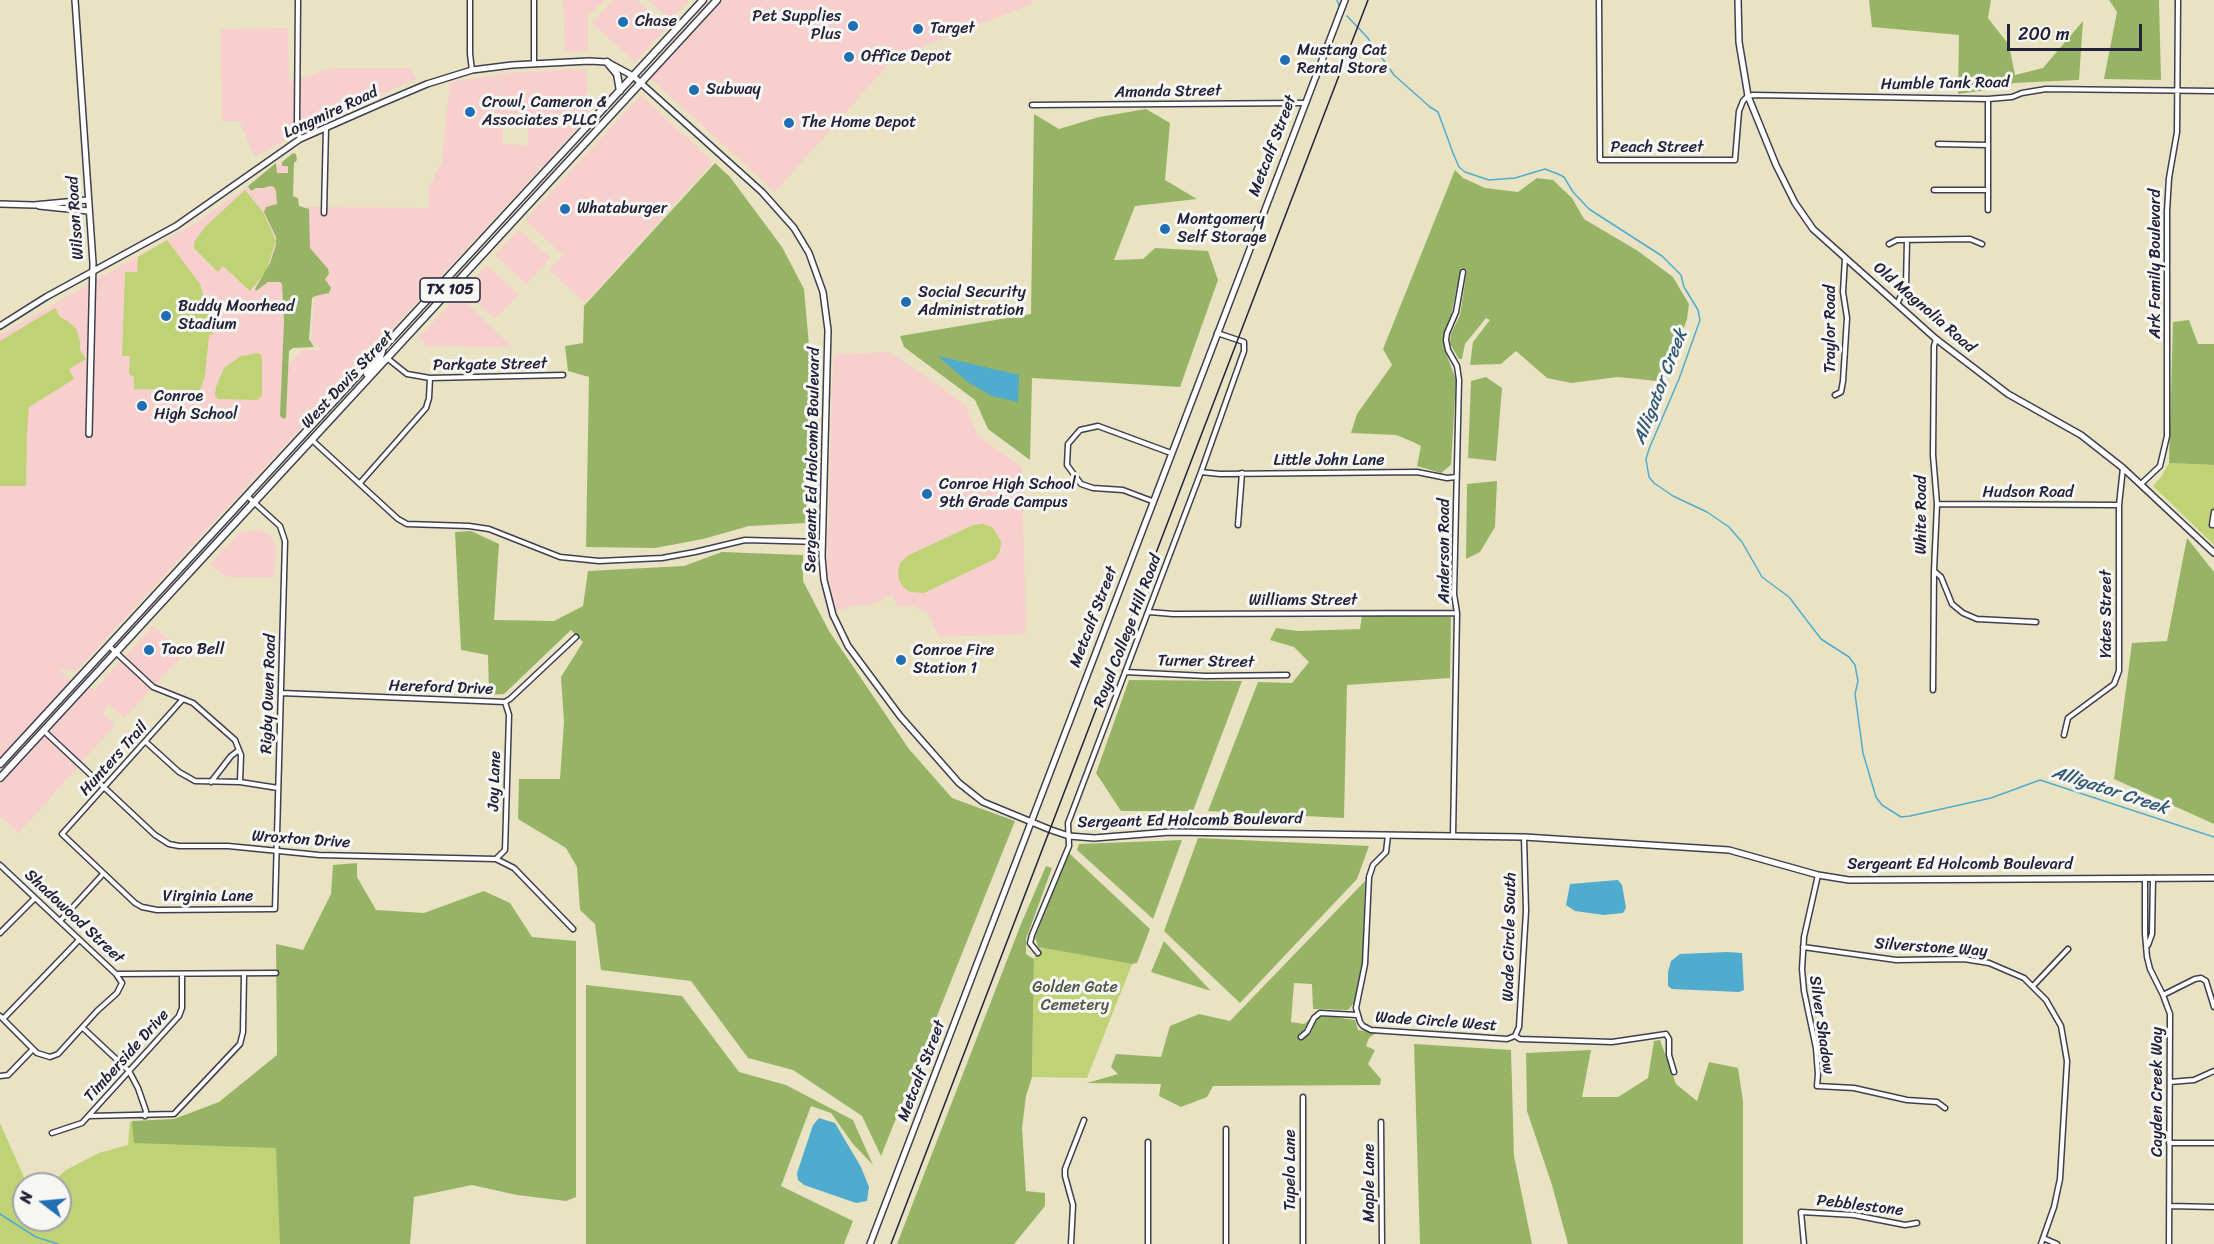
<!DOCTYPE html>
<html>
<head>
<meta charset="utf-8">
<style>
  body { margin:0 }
  #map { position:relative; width:2214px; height:1244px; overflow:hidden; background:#eae3c3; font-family:Sriracha,sans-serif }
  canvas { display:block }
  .north { position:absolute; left:12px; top:1172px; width:60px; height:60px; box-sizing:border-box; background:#f6f6f2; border:2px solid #a1a1a9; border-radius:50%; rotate:286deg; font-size:16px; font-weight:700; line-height:24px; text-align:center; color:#22223b }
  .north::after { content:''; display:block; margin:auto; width:21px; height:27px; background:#1f6fb2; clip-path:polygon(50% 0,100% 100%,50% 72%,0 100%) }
  .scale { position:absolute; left:2007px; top:24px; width:135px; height:27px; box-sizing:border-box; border:3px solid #22223b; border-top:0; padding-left:8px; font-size:18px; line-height:21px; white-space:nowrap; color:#22223b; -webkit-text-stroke:4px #f6f6f2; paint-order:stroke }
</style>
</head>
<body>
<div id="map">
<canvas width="2214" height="1244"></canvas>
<div class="north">N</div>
<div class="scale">200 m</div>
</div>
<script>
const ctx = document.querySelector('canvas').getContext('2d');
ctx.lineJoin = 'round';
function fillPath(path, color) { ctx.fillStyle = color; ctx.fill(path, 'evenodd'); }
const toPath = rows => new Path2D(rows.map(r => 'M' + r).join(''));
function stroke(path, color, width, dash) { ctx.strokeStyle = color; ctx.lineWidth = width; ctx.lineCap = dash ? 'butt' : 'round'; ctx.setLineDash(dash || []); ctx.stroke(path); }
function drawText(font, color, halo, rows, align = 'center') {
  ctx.font = font + ' Sriracha,sans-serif'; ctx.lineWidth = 6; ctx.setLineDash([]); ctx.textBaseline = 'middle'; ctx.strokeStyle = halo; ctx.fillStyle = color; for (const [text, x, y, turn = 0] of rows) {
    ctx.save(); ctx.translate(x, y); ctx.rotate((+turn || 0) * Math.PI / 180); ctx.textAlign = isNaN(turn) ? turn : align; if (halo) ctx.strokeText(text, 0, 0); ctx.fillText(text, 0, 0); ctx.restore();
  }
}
fillPath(toPath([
  [563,0,605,0,588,16,588,51,565,52],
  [613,0,637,0,667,28,635,62,592,23],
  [648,0,689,0,671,20],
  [722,0,1032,0,1032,4,894,58,775,192,650,78],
  [288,28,289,82,332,68,410,68,416,79,302,130,255,157,239,121,222,121,221,29],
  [586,69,589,114,544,166,536,166,540,169,77,670,59,670,71,681,0,757,0,335,197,222,293,154,286,367,302,350,322,350,311,343,314,292,305,243,308,207,429,208,429,187,442,161,450,82,502,74,503,100,503,73],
  [503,127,528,127,528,145,503,144],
  [641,95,713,162,585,303,549,270,563,255,525,220],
  [519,229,550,258,526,284,495,255],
  [487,265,519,295,495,319,463,290],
  [459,295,512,347,427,346,418,338],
  [890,352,965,404,978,436,1020,466,1022,469,1025,489,1023,515,1026,634,939,637,928,613,913,606,898,607,892,595,869,606,857,605,837,611,831,594,827,569,833,357,838,354],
  [257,530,270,535,277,548,273,577,231,577,223,575,210,564,240,532],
  [153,626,185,653,124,718,110,706,110,703,102,712,115,725,19,833,0,816,0,784,90,687,102,695,95,689]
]), '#f7d0cd');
fillPath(toPath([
  [245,190,263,212,276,241,266,271,250,291,223,266,218,272,194,248,194,242,205,227],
  [167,240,200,284,205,301,209,301,209,322,213,322,213,334,209,335,205,376,200,390,134,389,134,377,129,374,130,356,122,356,125,272,137,272,138,257],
  [55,308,60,317,69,322,76,329,80,341,80,350,86,359,69,369,74,379,29,407,27,434,26,486,0,486,0,341],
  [258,353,262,356,262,396,257,400,218,399,215,396,216,387,224,368,241,356],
  [2169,463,2214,465,2214,545,2153,486,2161,477],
  [983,524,992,527,1001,541,1000,551,995,559,924,593,910,592,903,587,899,580,898,572,900,563,907,556,973,525],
  [1038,947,1132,964,1087,1078,1032,1077,1034,959],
  [284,1121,282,1244,0,1244,0,1123,27,1184,24,1184,24,1220,60,1220,60,1184,50,1184,66,1170,99,1153,128,1145,130,1122]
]), '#bfd275');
fillPath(toPath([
  [1869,0,1991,0,1988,18,2009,45,2015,75,2043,68,2083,21,2079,80,2014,83,1987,90,1958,94,1959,35,1872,27],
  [2109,0,2159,0,2161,80,2104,79,2117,12],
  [1146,109,1170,123,1165,180,1197,199,1135,206,1114,260,1143,259,1155,248,1208,251,1218,280,1180,387,1032,378,1030,460,988,429,975,400,904,347,900,336,1031,314,1034,114,1059,129,1099,117],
  [293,153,296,154,297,160,294,163,293,196,298,198,299,206,309,209,310,248,328,269,329,274,325,279,331,288,329,293,315,296,312,298,309,339,314,347,293,348,289,351,286,417,284,419,280,416,284,321,282,284,280,282,268,282,256,291,255,289,270,263,276,245,276,237,264,212,266,207,277,204,276,191,274,187,270,186,264,188,256,188,251,191,248,186,276,163,277,173,288,173,288,166,282,166,282,162],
  [715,163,730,177,782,247,804,289,810,357,806,523,749,526,703,539,655,548,586,547,589,377,568,371,565,346,583,343,584,306],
  [1455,170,1463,178,1485,188,1518,192,1537,178,1553,180,1572,198,1584,219,1638,251,1673,277,1689,304,1687,319,1667,376,1657,381,1618,377,1571,383,1547,378,1516,351,1501,364,1470,365,1473,342,1490,320,1486,318,1465,344,1462,359,1459,359,1450,344,1451,334,1460,315,1467,270,1461,268,1444,348,1456,380,1451,465,1441,473,1417,466,1421,446,1413,442,1396,435,1351,433,1357,414,1392,365,1383,349],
  [2189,320,2198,344,2214,344,2214,465,2169,463,2173,322],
  [1486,377,1502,388,1496,461,1468,458,1471,381],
  [1497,481,1495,527,1480,552,1466,559,1467,484],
  [471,531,499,544,494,620,554,621,583,606,588,571,684,566,722,552,803,555,803,581,829,631,909,749,952,798,1015,821,881,1156,862,1116,793,1070,748,1058,691,981,601,970,595,924,580,910,577,867,566,848,518,819,519,779,560,779,564,722,561,677,583,642,571,630,504,694,489,695,488,655,461,650,455,532],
  [2187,538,2214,572,2214,824,2114,779,2132,643,2167,641],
  [1362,615,1451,617,1450,678,1347,685,1344,818,1208,811,1258,682,1292,683,1309,662,1294,647,1270,640,1276,628,1298,631,1360,629],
  [1129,680,1242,681,1193,811,1121,811,1096,773],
  [1198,838,1369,846,1357,879,1240,1003,1164,931],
  [1182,840,1153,919,1077,850,1079,844],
  [1069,853,1150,929,1137,963,1132,964,1038,947,1035,937],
  [357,863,357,877,376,910,424,913,484,891,510,903,532,937,576,941,576,1197,566,1201,517,1195,472,1185,414,1197,410,1244,280,1244,276,1148,134,1143,132,1121,174,1119,219,1102,277,1055,276,944,303,950,331,894,333,865],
  [1046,866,1052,868,1026,939,1026,954,1034,959,1032,1077,1026,1096,1022,1128,1026,1191,1045,1193,1045,1206,1014,1244,897,1244,1021,924],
  [1365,881,1362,971,1354,1003,1348,1010,1313,1009,1312,984,1294,983,1291,1022,1304,1024,1311,1018,1328,1016,1355,1020,1358,1030,1376,1033,1369,1038,1366,1046,1375,1050,1368,1064,1381,1079,1380,1085,1213,1086,1207,1097,1181,1107,1159,1096,1161,1084,1087,1083,1118,1074,1111,1067,1116,1054,1161,1057,1170,1026,1199,1014,1230,1021],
  [1164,941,1211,991,1151,972],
  [586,985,682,996,739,1072,786,1085,853,1120,873,1165,853,1144,831,1113,811,1106,781,1186,853,1221,844,1244,586,1244],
  [1660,1040,1676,1084,1697,1101,1709,1062,1738,1068,1743,1101,1743,1244,1568,1244,1552,1185,1527,1111,1526,1053,1591,1050,1582,1097,1618,1097,1648,1078,1654,1041],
  [1414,1044,1511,1050,1514,1156,1532,1244,1420,1244]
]), '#97b466');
fillPath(toPath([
  [938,356,1019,375,1018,402,992,396,969,383],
  [1618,880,1622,885,1626,908,1623,913,1604,915,1575,911,1566,905,1570,884],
  [1727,952,1742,953,1744,990,1739,992,1672,989,1668,986,1668,972,1671,961,1680,954],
  [819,1118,835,1123,861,1167,869,1187,867,1201,856,1203,804,1185,798,1180,797,1173,813,1125]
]), '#50acce');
stroke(toPath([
  [1337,0,1339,5],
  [1347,16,1367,37,1394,75,1430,107,1438,112,1453,153,1459,167,1465,172,1489,180,1515,178,1545,169,1558,174,1564,177,1573,192,1589,209,1662,256,1681,275,1684,287,1698,310,1700,320,1679,379,1649,449,1646,459,1649,477,1654,483,1673,496,1707,512,1729,527,1742,542,1762,577,1789,597,1821,639,1849,657,1855,665,1858,681,1855,694,1863,753,1876,797,1882,805,1901,817,1910,816,1991,798,2040,780,2214,837],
  [0,1214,36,1237,58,1244]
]), '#50acce', 1.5);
const street = toPath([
  [298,0,297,122,300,139],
  [470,0,470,54,472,70],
  [1599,0,1600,160,1735,160,1739,111,1743,101,1748,96,1753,95,1988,99,2012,97,2022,93,2046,89,2214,91],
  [534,64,534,0],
  [1988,99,1988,210],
  [1032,105,1304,103],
  [1938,144,1988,145],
  [1934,190,1988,190],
  [324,213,326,127],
  [1889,244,1897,240,1970,239,1982,244],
  [1897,304,1906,285,1907,240],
  [387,358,407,374,430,378,563,375],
  [1835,395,1841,392,1843,381,1847,318,1843,292,1845,258],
  [312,440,398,519,407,524,469,526,489,529,560,557,599,561,662,558,695,552,745,540,822,542],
  [1201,472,1220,474,1417,472,1447,478,1456,477],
  [360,483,426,408,429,398,430,378],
  [2141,484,2160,466,2167,436,2167,211,2169,178,2177,132,2178,0],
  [1152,501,1123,490,1093,488,1081,484,1067,465,1068,444,1080,430,1098,426,1171,453],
  [1937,504,2119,505],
  [2214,512,2212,525,2214,525],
  [1238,525,1242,473],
  [1934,571,1941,577,1952,604,1963,613,1977,619,2036,622],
  [1149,612,1173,614,1457,613],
  [109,646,153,687,193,703,235,740,241,755,240,782],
  [1125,672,1206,676,1287,675],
  [1933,690,1934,571,1937,504,1933,455,1934,346,1936,339],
  [281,693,505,702,510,699,576,637],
  [183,699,62,834,135,903,142,907,157,910,275,909,285,541,280,526,247,496],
  [44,731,155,835,169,844,179,846,228,846,319,855,496,859,514,868,573,929],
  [2064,735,2068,718,2114,684,2119,671,2119,505,2123,468],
  [146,742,179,772,195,781,240,782,278,788],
  [211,782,231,756,239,750],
  [1388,835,1386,852,1373,865,1369,877,1365,964,1356,1008,1360,1022,1363,1026,1371,1030,1507,1039,1515,1036],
  [1453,835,1457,613,1454,594,1459,380,1457,366,1448,350,1446,340,1447,333,1456,312,1463,272],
  [497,858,505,850,509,715,505,702],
  [0,865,116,974,276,973],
  [1818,875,1804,937,1802,969,1804,991,1816,1048,1818,1074,1817,1086,1854,1088,1907,1100,1937,1102,1945,1108],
  [2145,878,2145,934,2147,957,2150,969,2163,995,2170,1014,2169,1244],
  [60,921,103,874],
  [0,933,35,898],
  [2148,945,2152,934,2153,878],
  [1803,947,1896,960,1964,959,1989,963,2024,978,2046,1000,2061,1026,2067,1061,2060,1179,2054,1207,2041,1244],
  [1038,953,1030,943,1032,935,1069,846,1068,823,1201,472,1244,351,1244,342,1217,333],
  [2033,986,2068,949],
  [2163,995,2195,979,2201,978,2206,981,2214,1007],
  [0,1016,37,1053,50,1057,58,1054,97,1011,117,993,122,983,116,974],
  [3,1019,79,940],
  [83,1028,129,1071,138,1088,146,1111,145,1116],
  [1515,1036,1519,1027,1526,911,1524,837],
  [1515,1036,1520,1039,1612,1042,1666,1034,1669,1039,1669,1055,1674,1072],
  [1301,1037,1307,1032,1314,1018,1320,1013,1357,1015],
  [0,1076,8,1075,33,1049],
  [2170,1082,2194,1080,2214,1071],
  [1303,1097,1303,1244],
  [89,1116,174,1114,240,1044,243,1032,244,974],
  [1381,1122,1382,1244],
  [1226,1129,1226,1244],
  [52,1133,82,1123,179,1016,182,1008,182,974],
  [1148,1142,1148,1244],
  [2169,1143,2214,1143],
  [2169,1206,2214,1207],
  [2043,1238,2057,1244],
  [1071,1244,1073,1205,1065,1176,1065,1169,1084,1120],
  [1804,1244,1801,1212,1854,1215,1905,1225,1917,1223]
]);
const secondary = toPath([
  [75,0,93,263,89,434],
  [1738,0,1739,42,1748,96,1776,165,1795,203,1813,229,1936,339,2008,394,2081,435,2123,468,2214,553],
  [0,204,34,205,87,200],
  [39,206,88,211],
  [0,326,46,297,176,226,300,139,382,103,427,84,472,70,512,65,589,61,607,62,633,76,762,192,794,228,809,253,823,292,828,330,822,557,824,580,833,615,848,646,900,716,959,783,983,802,1051,830,1069,836,1094,838,1170,832,1524,837,1729,850,1818,875,1849,880,2214,878],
  [870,1244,1345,0]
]);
const primary = toPath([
  [607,62,617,74,620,91],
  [367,374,379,360,382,351],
  [0,764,703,0],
  [0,778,717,0]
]);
stroke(street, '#403f4f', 7);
stroke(secondary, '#403f4f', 8);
stroke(primary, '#403f4f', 9);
stroke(street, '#fff', 4);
stroke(secondary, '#fff', 5);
stroke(primary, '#fff', 6);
stroke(toPath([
  [891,1244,1368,0]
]), '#22223b', 1.5);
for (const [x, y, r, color] of [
  [623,22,6,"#1f6fb2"],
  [853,26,6,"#1f6fb2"],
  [918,29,6,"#1f6fb2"],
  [849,57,6,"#1f6fb2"],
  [1285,60,6,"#1f6fb2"],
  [694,90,6,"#1f6fb2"],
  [470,112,6,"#1f6fb2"],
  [789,123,6,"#1f6fb2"],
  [565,209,6,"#1f6fb2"],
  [1165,229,6,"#1f6fb2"],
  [906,302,6,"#1f6fb2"],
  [166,316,6,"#1f6fb2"],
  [142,406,6,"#1f6fb2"],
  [927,494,6,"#1f6fb2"],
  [149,650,6,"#1f6fb2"],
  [901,660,6,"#1f6fb2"]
]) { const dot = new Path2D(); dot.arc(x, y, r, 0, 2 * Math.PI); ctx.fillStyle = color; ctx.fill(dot); stroke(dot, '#f6f6f2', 2); }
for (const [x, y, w] of [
  [450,290,60]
]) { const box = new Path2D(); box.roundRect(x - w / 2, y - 12, w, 24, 4.5); ctx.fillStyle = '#f6f6f2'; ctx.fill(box); stroke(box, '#22223b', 1.5); }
drawText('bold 15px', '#22223b', null, [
  ["TX 105",450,290]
]);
drawText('16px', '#22223b', '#f6f6f2', [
  ["Pet Supplies",841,17,"right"],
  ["Plus",841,35,"right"],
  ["Chase",635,22],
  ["Target",930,29],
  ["Mustang Cat",1297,51],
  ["Rental Store",1297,69],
  ["Office Depot",861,57],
  ["Subway",706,90],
  ["Crowl, Cameron &",482,103],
  ["Associates PLLC",482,121],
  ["The Home Depot",801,123],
  ["Whataburger",577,209],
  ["Montgomery",1177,220],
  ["Self Storage",1177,238],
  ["Social Security",918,293],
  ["Administration",918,311],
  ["Buddy Moorhead",178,307],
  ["Stadium",178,325],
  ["Conroe",154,397],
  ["High School",154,415],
  ["Conroe High School",939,485],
  ["9th Grade Campus",939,503],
  ["Taco Bell",161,650],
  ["Conroe Fire",913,651],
  ["Station 1",913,669]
], 'left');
drawText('16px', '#22223b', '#f6f6f2', [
  ["Humble Tank Road",1945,84,-1],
  ["Amanda Street",1168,92,-1],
  ["Longmire Road",331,113,-25],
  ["Metcalf Street",1273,146,-69],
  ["Peach Street",1657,148],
  ["Wilson Road",76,218,-94],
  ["Ark Family Boulevard",2156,264,-90],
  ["Old Magnolia Road",1924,308,41],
  ["Traylor Road",1831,329,-90],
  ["Parkgate Street",490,365,-1],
  ["West Davis Street",348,380,-47],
  ["Sergeant Ed Holcomb Boulevard",813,460,-89],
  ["Little John Lane",1329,461],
  ["Hudson Road",2028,493],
  ["White Road",1922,515,-90],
  ["Anderson Road",1445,551,-90],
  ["Williams Street",1303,601],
  ["Yates Street",2107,614,-90],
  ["Metcalf Street",1094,617,-69],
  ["Royal College Hill Road",1128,631,-69],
  ["Turner Street",1206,662,1],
  ["Hereford Drive",441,688,2],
  ["Rigby Owen Road",269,694,-88],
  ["Hunters Trail",114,759,-48],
  ["Joy Lane",495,781,-88],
  ["Sergeant Ed Holcomb Boulevard",1190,821,-1],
  ["Wroxton Drive",301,840,4],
  ["Sergeant Ed Holcomb Boulevard",1960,865],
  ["Virginia Lane",208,897],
  ["Shadowood Street",74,917,43],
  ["Wade Circle South",1510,937,-89],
  ["Silverstone Way",1931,948,4],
  ["Wade Circle West",1436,1022,4],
  ["Silver Shadow",1821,1025,82],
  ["Timberside Drive",127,1056,-48],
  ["Metcalf Street",922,1071,-69],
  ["Cayden Creek Way",2158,1092,-90],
  ["Tupelo Lane",1291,1170,-90],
  ["Maple Lane",1370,1183,-90],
  ["Pebblestone",1860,1206,7]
]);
drawText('16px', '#51574c', '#f6f6f2', [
  ["Golden Gate",1075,988],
  ["Cemetery",1075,1006]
]);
drawText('italic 18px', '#345976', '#f6f6f2', [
  ["Alligator Creek",1661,387,-69],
  ["Alligator Creek",2110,791,18]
]);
</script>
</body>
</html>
